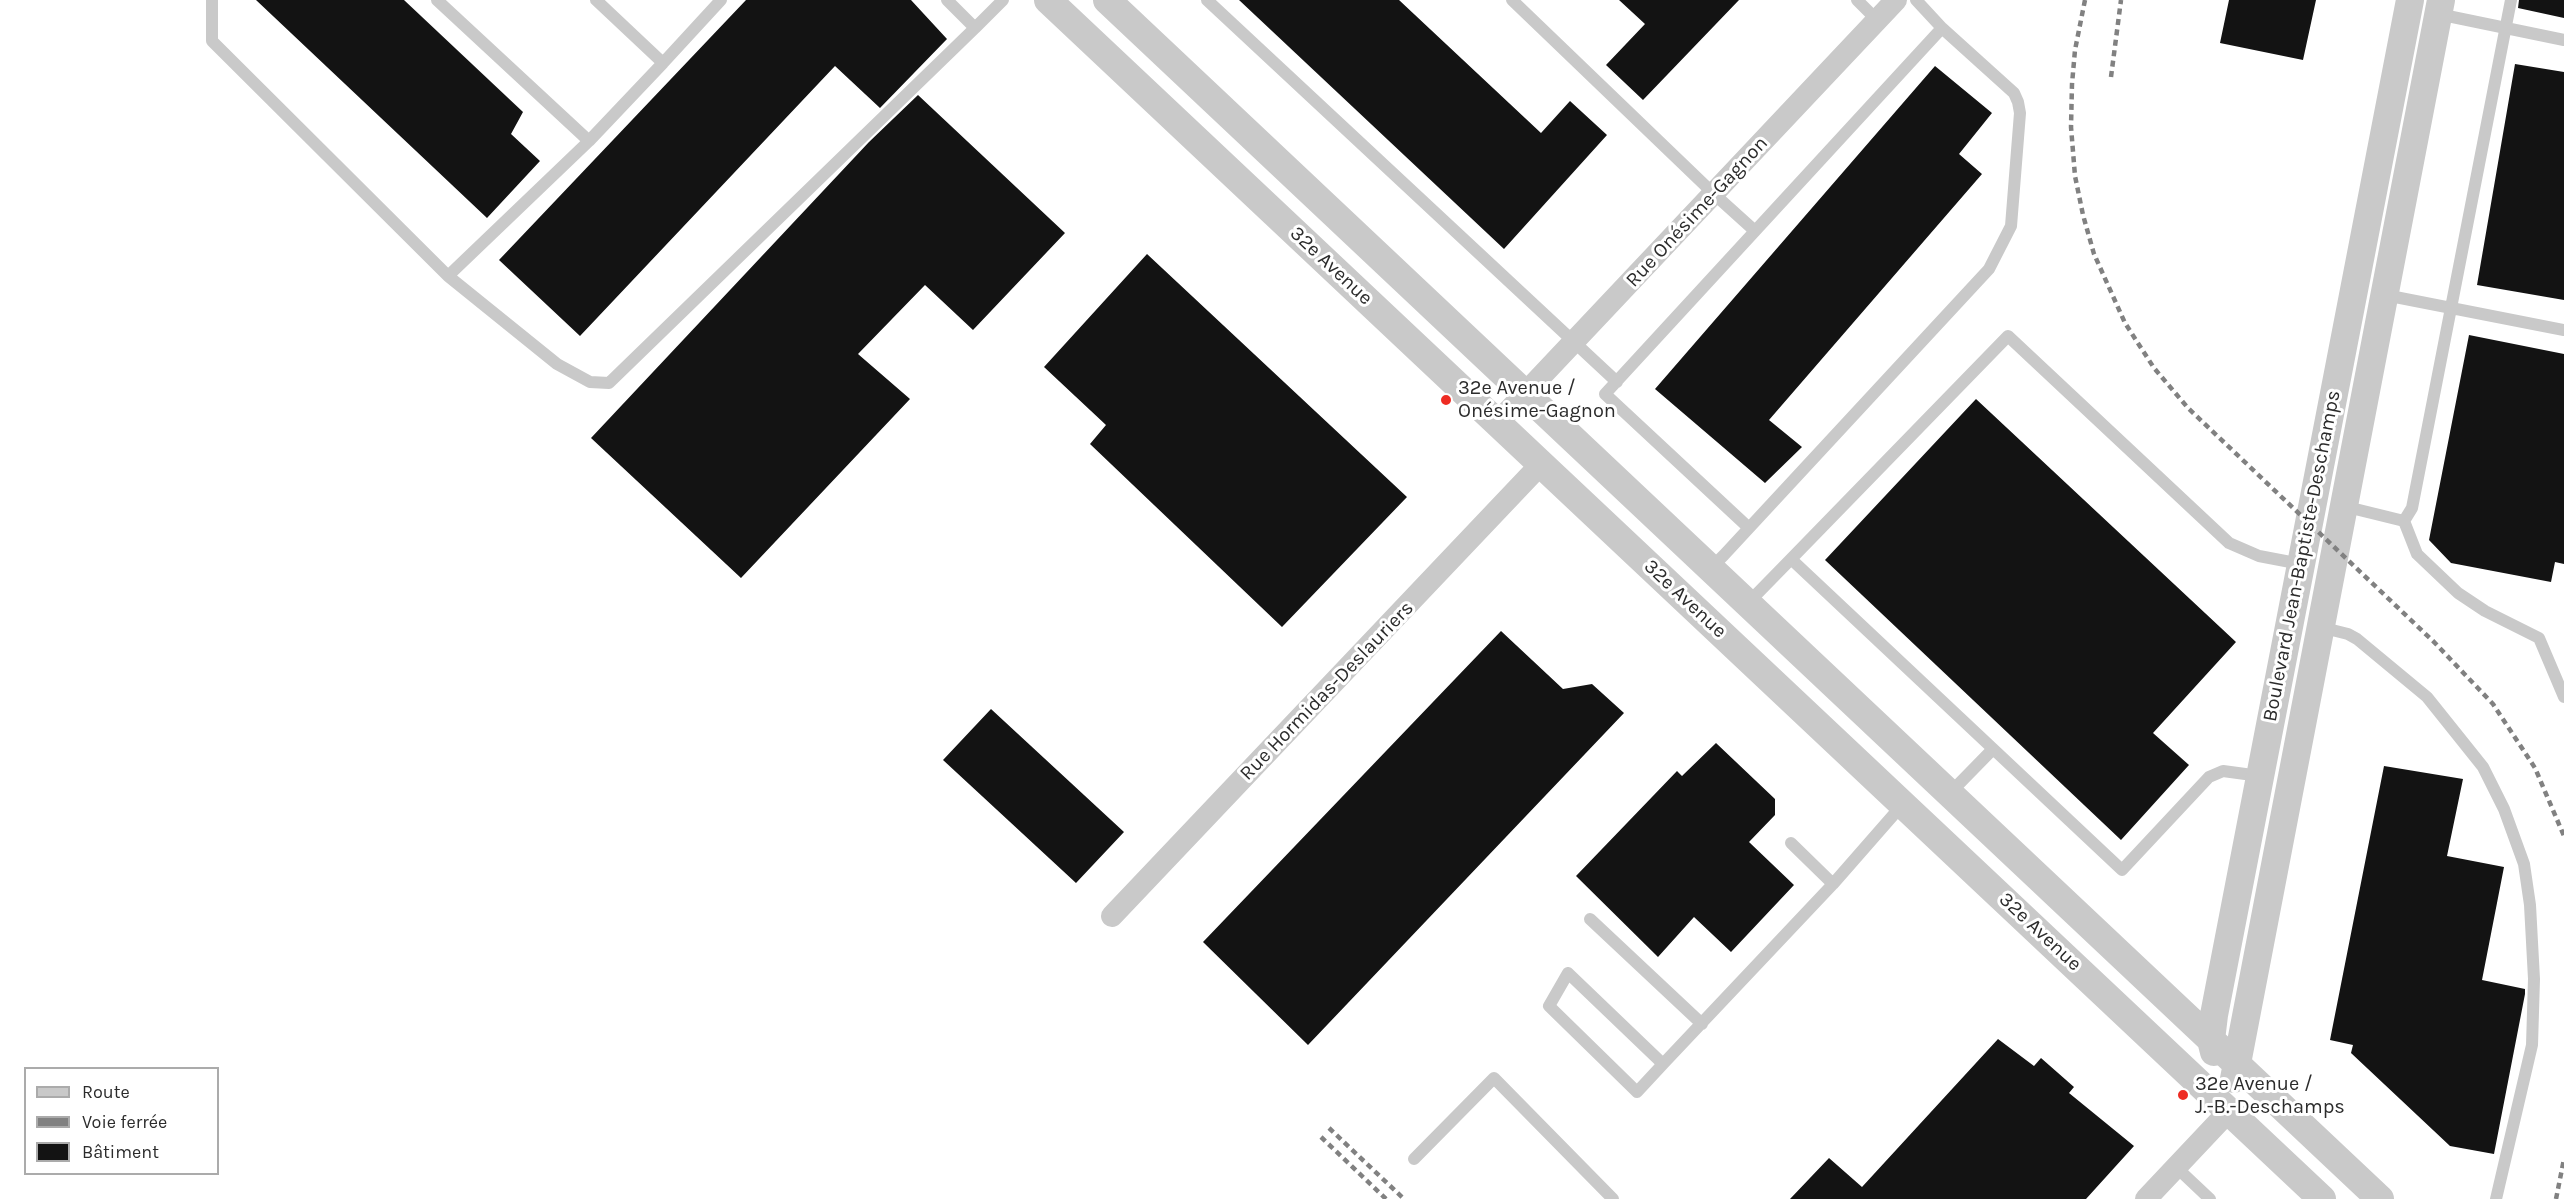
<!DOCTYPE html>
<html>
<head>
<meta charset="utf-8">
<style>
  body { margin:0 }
  #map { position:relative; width:2564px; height:1199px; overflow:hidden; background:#fff; font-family:Karla,sans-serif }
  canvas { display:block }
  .legend { position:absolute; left:24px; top:1067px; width:195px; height:108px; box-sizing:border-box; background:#fff; border:2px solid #ababab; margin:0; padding:8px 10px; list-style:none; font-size:18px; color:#2c2c2c }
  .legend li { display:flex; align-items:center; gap:12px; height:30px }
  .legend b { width:30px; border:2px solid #ababab }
</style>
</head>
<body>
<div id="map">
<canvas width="2564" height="1199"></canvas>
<ul class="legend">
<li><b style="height:8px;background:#c9c9c9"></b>Route</li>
<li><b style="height:8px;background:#818181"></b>Voie ferrée</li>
<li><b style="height:16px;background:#131313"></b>Bâtiment</li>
</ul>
</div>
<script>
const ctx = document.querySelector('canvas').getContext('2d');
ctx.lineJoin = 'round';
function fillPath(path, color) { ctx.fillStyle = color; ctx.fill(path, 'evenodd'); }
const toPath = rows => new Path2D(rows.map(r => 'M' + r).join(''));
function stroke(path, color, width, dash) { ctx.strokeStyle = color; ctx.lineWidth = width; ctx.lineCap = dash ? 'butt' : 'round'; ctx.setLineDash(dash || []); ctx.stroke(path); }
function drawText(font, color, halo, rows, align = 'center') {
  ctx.font = font + ' Karla,sans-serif'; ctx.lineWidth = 6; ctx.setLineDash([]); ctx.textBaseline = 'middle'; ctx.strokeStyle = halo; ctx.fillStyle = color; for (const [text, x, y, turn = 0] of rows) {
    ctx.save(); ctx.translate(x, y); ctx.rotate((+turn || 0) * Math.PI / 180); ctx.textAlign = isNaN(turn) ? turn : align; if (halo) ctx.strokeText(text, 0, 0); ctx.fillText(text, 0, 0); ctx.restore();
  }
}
fillPath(toPath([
  [256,0,404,0,523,112,511,134,540,161,487,218],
  [746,0,911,0,947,39,880,108,835,66,580,336,499,260],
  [1239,0,1399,0,1541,133,1570,101,1607,135,1504,249],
  [1619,0,1739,0,1643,100,1606,65,1645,24],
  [2229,0,2316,0,2303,60,2220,43],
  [2519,0,2564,0,2564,18,2518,8],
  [2515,64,2564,72,2564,300,2477,285],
  [1935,66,1992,113,1959,154,1982,174,1769,420,1802,447,1765,483,1655,389],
  [918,95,1065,233,973,330,925,285,858,354,910,399,741,578,591,438,869,142],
  [1147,254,1407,497,1282,627,1090,444,1106,425,1044,367],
  [2469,335,2564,354,2564,564,2555,562,2551,582,2451,563,2429,540],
  [1976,399,2236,642,2153,733,2189,765,2121,840,1825,560],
  [1501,631,1563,689,1592,684,1624,713,1308,1045,1203,942],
  [991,709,1124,832,1076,883,943,760],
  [1716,743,1775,799,1775,815,1749,842,1794,885,1731,952,1694,917,1658,957,1576,876,1677,771,1682,776],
  [2384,766,2463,779,2447,856,2504,867,2482,980,2525,989,2525,994,2494,1154,2450,1146,2351,1053,2353,1045,2330,1040],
  [1998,1039,2034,1066,2041,1058,2074,1087,2069,1093,2134,1146,2086,1199,1790,1199,1829,1158,1862,1187]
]), '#131313');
stroke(toPath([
  [212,0,212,41,448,276,589,141],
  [437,0,589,141,663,63],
  [596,0,663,63,721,0],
  [947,0,975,28,1003,0],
  [1207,0,1617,382],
  [1512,0,1714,194,1755,231],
  [1857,0,1877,20],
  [1916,0,1942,28],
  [2438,14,2564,40],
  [448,276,557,364,590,382,609,383,975,28],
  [2385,295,2564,330],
  [2343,506,2404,521,2412,508,2511,0],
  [2404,521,2417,554,2458,593,2485,611,2539,638,2564,697],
  [1791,559,2008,336,2229,543,2259,556,2301,564],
  [1710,569,1724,555,1749,528,1989,269,2011,226,2020,113,2018,102,2014,93,1942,28,1605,394,1749,528],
  [1748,603,1791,559,2122,870,2209,777,2223,771,2260,776],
  [2320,627,2348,634,2357,639,2427,697,2483,767,2504,809,2524,864,2530,905,2534,979,2532,1045,2496,1199],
  [1950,793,1993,749],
  [1791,843,1833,884],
  [1590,919,1702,1024],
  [1568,973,1663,1064,1637,1092,1549,1006,1568,973],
  [1663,1064,1833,884,1903,804],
  [1414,1159,1494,1078,1613,1199],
  [2176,1167,2210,1199]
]), '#c9c9c9', 12);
stroke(toPath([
  [1497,423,1896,0],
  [1112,916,1541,464],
  [2146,1199,2229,1111]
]), '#c9c9c9', 22);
stroke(toPath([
  [1048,0,2322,1199],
  [1107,0,2380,1199],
  [2214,1052,2211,1040,2214,1015,2410,0],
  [2234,1079,2441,0]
]), '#c9c9c9', 28);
stroke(toPath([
  [2085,0,2075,50,2072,84,2071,127,2075,176,2083,215,2094,254,2125,323,2154,368,2188,408,2434,642,2493,704,2535,768,2564,836],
  [2111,77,2121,0],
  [1329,1128,1404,1199],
  [1321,1137,1386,1199],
  [2556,1199,2564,1159]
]), '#818181', 4.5, [6, 4.5]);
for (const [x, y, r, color] of [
  [1446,400,6,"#ee2c23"],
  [2183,1095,6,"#ee2c23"]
]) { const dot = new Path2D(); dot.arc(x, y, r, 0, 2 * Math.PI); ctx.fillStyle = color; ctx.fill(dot); stroke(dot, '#fff', 2); }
drawText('20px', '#2c2c2c', '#fff', [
  ["Rue Onésime-Gagnon",1697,212,-47],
  ["32e Avenue",1331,266,43],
  ["Boulevard Jean-Baptiste-Deschamps",2302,556,-79],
  ["32e Avenue",1685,599,43],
  ["Rue Hormidas-Deslauriers",1327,691,-46],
  ["32e Avenue",2040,932,43]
]);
drawText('20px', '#2c2c2c', '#fff', [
  ["32e Avenue /",1458,388],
  ["Onésime-Gagnon",1458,411],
  ["32e Avenue /",2195,1084],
  ["J.-B.-Deschamps",2195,1107]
], 'left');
</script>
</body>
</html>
